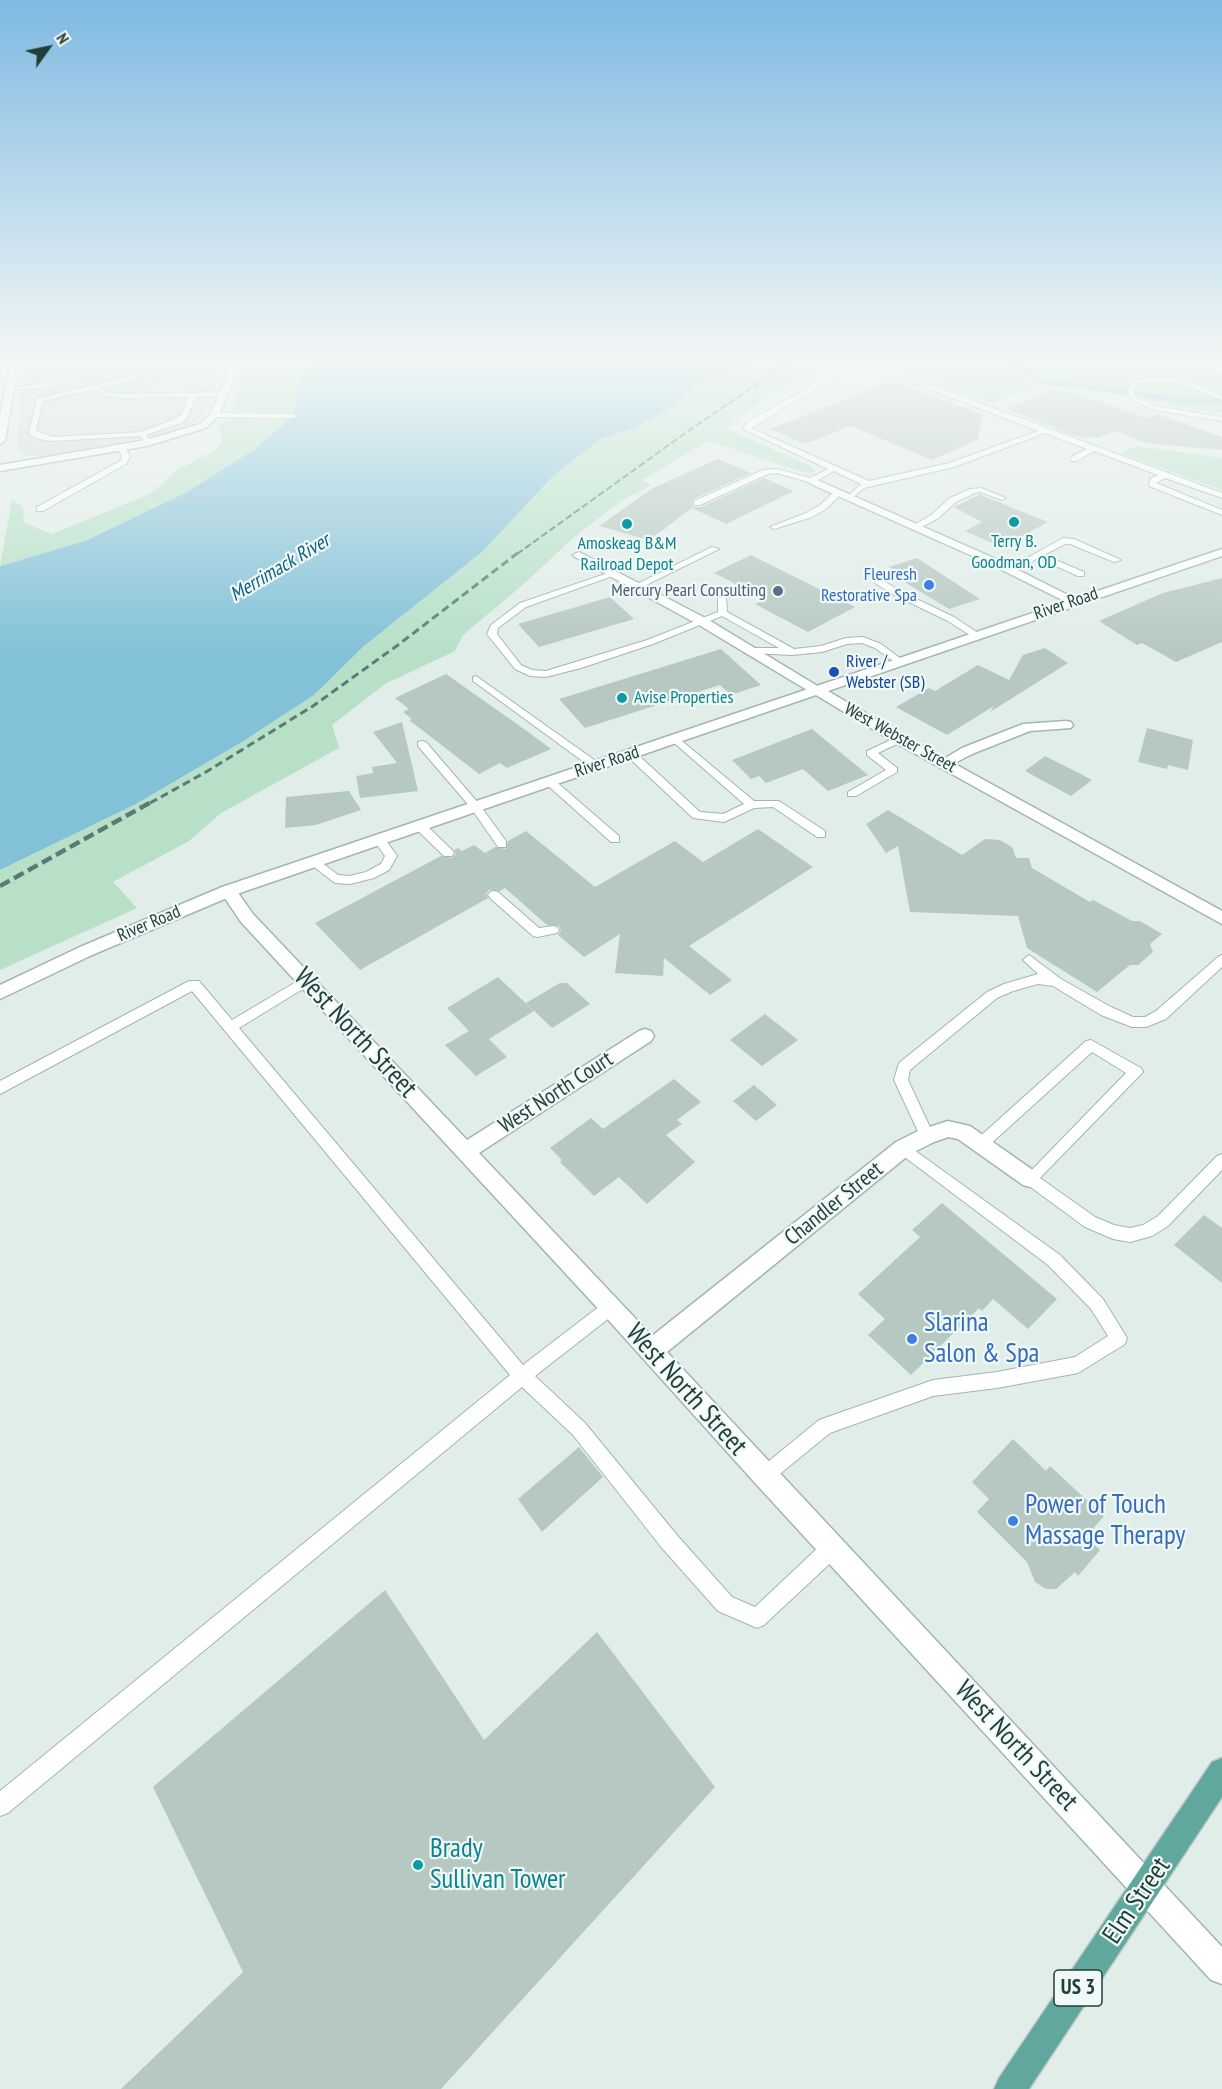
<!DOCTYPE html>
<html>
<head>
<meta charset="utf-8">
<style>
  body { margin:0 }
  #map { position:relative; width:1222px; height:2089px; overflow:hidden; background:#e1ede9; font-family:"PT Sans Narrow",sans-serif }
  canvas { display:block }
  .north { position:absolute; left:18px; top:18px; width:60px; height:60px; -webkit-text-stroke:4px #f1f9f6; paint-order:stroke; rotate:57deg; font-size:16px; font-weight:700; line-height:24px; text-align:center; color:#1f3f3a }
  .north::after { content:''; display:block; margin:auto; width:21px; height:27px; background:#1f3f3a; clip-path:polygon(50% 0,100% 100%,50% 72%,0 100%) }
</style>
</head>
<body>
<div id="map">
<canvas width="1222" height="2089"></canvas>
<div class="north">N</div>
</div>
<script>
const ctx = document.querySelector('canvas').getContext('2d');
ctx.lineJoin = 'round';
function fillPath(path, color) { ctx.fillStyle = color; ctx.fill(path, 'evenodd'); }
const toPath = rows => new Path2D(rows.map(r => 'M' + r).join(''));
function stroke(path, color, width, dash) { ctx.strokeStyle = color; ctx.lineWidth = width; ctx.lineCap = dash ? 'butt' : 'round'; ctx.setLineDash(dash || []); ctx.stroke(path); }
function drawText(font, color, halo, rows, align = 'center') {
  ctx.font = font + ' "PT Sans Narrow",sans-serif'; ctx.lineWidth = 4.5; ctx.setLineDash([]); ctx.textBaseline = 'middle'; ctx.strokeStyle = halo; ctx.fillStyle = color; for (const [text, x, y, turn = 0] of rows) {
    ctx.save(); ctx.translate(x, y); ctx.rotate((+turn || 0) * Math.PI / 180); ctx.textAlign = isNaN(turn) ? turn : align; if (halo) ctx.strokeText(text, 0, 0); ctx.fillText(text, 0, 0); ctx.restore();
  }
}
fillPath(toPath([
  [29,361,207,361,217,372,217,384,202,417,189,427,172,433,45,456,31,456,17,450,20,397]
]), '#cfddd8');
fillPath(toPath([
  [135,361,207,361,217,372,193,379,118,391,84,388,78,384,97,377,131,375,141,368],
  [310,361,320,361,299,375,293,416,255,449,187,492,85,541,0,566,12,500,23,507,24,523,52,534,152,493,177,470,215,450,223,440,218,427,228,418,238,396,242,375,241,367,262,365,277,370,294,369],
  [765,361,833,361,774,393,725,428,811,466,815,471,811,473,802,472,708,441,642,480,651,485,621,501,573,538,525,583,463,635,455,651,385,684,332,725,339,748,221,813,189,841,113,882,137,908,0,970,0,870,136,804,242,742,314,695,364,646,482,552,555,474,601,439,629,430,663,413,695,386],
  [877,361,1178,361,1222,375,1222,413,1183,408,1150,400,1083,389,1038,385,990,403],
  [1137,446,1222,458,1222,490,1120,453]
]), '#b7e0c7');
fillPath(toPath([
  [320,361,765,361,695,386,663,413,629,430,601,439,555,474,482,552,364,646,314,695,242,742,136,804,0,870,0,566,85,541,187,492,255,449,293,416,299,375]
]), '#83c1d8');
stroke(toPath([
  [1005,361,1043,381,1182,400,1222,400]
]), '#83c1d8', 5);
fillPath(toPath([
  [892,381,983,415,977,440,932,460,851,426,805,444,770,429],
  [1048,391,1069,391,1147,418,1157,414,1222,437,1222,450,1146,443,1115,431,1098,438,1074,436,1007,409],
  [718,459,751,473,693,499,692,507,701,507,764,478,794,491,726,524,692,508,649,540,599,526,653,488],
  [980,494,986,497,1048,522,1004,546,999,546,965,531,982,522,954,507],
  [751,555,855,607,808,632,755,604,765,599,714,573],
  [917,558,980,599,949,609,901,580,906,578,889,567],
  [1222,578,1222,642,1176,662,1142,643,1137,645,1099,621,1163,593],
  [610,597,634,619,539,647,518,624],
  [1045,648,1068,663,990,712,994,706,947,735,896,707,929,688,935,691,978,665,1009,680,1023,655],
  [721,649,761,685,731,695,720,685,585,728,559,699],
  [446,674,524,729,551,749,507,768,500,763,479,774,409,720,412,719,403,712,409,709,395,698],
  [402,722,418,791,360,798,356,776,373,773,372,767,397,763,373,732],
  [1147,728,1193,740,1188,770,1168,765,1167,769,1138,762],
  [812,729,868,775,828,791,803,769,766,783,759,776,751,779,732,760],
  [1045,756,1071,769,1092,780,1071,796,1025,771],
  [349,791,361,810,316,825,285,828,286,797],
  [888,810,962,855,985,839,1000,840,1012,847,1016,858,1029,858,1032,868,1090,902,1093,900,1132,921,1140,921,1162,934,1150,944,1153,952,1138,965,1130,965,1097,992,1027,948,1018,916,910,912,898,846,886,853,866,824],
  [758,829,813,867,689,946,732,980,710,995,664,958,663,976,615,973,620,934,584,957,558,935,561,931,559,926,547,925,505,888,500,891,489,890,486,894,488,898,360,970,315,923,441,856,452,858,456,854,454,850,458,848,462,851,474,845,485,853,495,847,506,849,508,841,526,831,595,887,675,841,703,862],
  [498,977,534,1011,489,1039,507,1057,476,1076,445,1045,469,1031,447,1008],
  [560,983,567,983,590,1004,552,1028,526,1003],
  [765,1014,798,1040,762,1066,730,1040],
  [674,1079,701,1102,677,1120,682,1124,666,1135,695,1162,647,1204,619,1177,594,1196,560,1162,562,1160,550,1148,591,1118,603,1129],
  [754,1085,777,1105,756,1121,733,1101],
  [942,1203,1057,1299,1028,1329,993,1299,982,1311,979,1308,911,1375,868,1335,885,1319,858,1294,920,1237,912,1230],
  [1204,1215,1222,1228,1222,1283,1174,1245],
  [1013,1439,1046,1471,1050,1466,1104,1516,1086,1537,1100,1550,1078,1576,1075,1572,1056,1589,1046,1589,1035,1582,1027,1562,977,1512,989,1499,972,1482],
  [579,1447,603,1477,542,1532,518,1499],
  [385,1590,484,1740,597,1632,715,1787,441,2089,121,2089,243,1972,153,1787]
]), '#b6c8c2');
const service = toPath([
  [241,361,251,361,232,369,227,368,241,361],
  [855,364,880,366,1222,493,1222,498,1165,478,1156,483,1222,510,1222,515,1149,486,1150,479,1158,475,1094,451,1077,461,1071,461,1071,457,1087,449,1045,433,954,467,864,488,850,500,846,498,861,484,834,471,818,480,819,482,815,484,777,473,768,474,700,505,694,505,694,501,763,470,777,469,810,478,828,469,743,429,747,422,841,369,855,364],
  [856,368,877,369,1038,431,949,463,869,481,751,428,845,371,856,368],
  [1162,377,1186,381,1222,396,1222,400,1183,384,1162,381,1138,383,1134,393,1137,398,1156,406,1222,417,1222,421,1154,410,1132,400,1128,393,1129,385,1134,380,1162,377],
  [60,378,62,381,54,386,8,391,5,389,52,382,60,378],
  [94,387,98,387,107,392,120,394,223,392,226,394,223,396,196,397,187,418,181,423,146,435,151,443,147,445,140,436,53,441,38,439,29,434,37,399,40,397,43,399,36,431,53,437,141,432,175,419,181,415,189,397,120,398,103,395,94,389,94,387],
  [214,413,293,414,297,416,293,418,211,417,210,415,214,413],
  [122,446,125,446,130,457,126,464,43,511,37,511,37,507,120,461,122,457,118,448,122,446],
  [981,488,1006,498,1002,500,980,492,975,493,956,502,937,519,918,529,911,527,931,515,950,498,970,489,981,488],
  [835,491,842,493,826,509,812,517,774,529,770,527,806,513,820,505,835,491],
  [1063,538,1074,539,1121,560,1114,562,1070,544,1065,544,1044,555,1084,572,1084,576,1078,576,1038,558,1013,572,1006,570,1063,538],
  [712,547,719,549,640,588,633,586,712,547],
  [611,572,618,574,526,607,498,628,497,634,521,665,532,670,546,671,647,640,718,612,718,596,722,593,726,596,727,612,794,649,821,646,846,638,863,637,881,644,904,661,896,663,875,648,862,643,847,644,822,652,792,655,752,653,749,652,749,648,779,648,722,616,653,644,581,668,546,677,530,676,515,669,487,634,491,625,520,603,611,572],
  [875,579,881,579,900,591,954,617,981,635,973,637,948,621,894,595,875,583,875,579],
  [476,676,600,764,600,768,592,768,473,681,473,677,476,676],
  [676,736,754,801,779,801,825,831,825,837,817,837,773,807,754,808,724,822,693,818,627,756,627,752,635,752,700,812,723,814,744,804,672,741,672,737,676,736],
  [899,736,904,739,903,741,878,753,897,768,897,772,856,796,848,796,848,792,886,770,867,755,867,751,899,736],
  [422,741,426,742,479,804,506,841,506,847,498,847,471,808,418,746,418,742,422,741],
  [549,778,553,779,619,836,619,842,611,842,545,783,544,781,549,778],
  [419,821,423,822,452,850,454,853,452,856,444,856,415,828,415,822,419,821],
  [379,835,383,836,397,856,389,870,374,878,350,884,335,883,306,861,308,858,316,858,338,875,350,876,366,872,381,864,385,856,373,839,379,835],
  [494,891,498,892,539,928,553,926,557,927,559,930,557,933,537,937,533,936,490,898,488,895,490,892,494,891],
  [1029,955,1061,979,1111,1007,1133,1017,1145,1017,1156,1011,1218,957,1222,955,1222,967,1166,1019,1146,1027,1132,1027,1101,1015,1053,986,1038,984,1013,991,997,998,910,1070,908,1080,934,1136,932,1140,927,1142,922,1140,894,1080,899,1063,987,992,1004,984,1038,974,1023,960,1029,955],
  [306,976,311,978,312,981,311,984,239,1028,523,1365,605,1302,611,1299,617,1302,619,1307,617,1312,535,1376,585,1423,676,1534,732,1597,755,1607,825,1541,832,1539,839,1541,841,1548,839,1555,764,1625,757,1628,718,1611,662,1548,573,1435,522,1387,8,1813,0,1816,0,1791,510,1375,192,991,0,1094,0,1081,189,981,199,981,232,1020,306,976],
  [1091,1040,1141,1068,1143,1072,1040,1178,1095,1217,1114,1225,1130,1228,1143,1225,1158,1216,1217,1156,1222,1154,1222,1170,1168,1226,1152,1236,1130,1242,1113,1239,1085,1227,1025,1183,1023,1179,1126,1073,1092,1052,986,1148,981,1150,976,1148,974,1144,976,1140,1086,1041,1091,1040],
  [903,1142,1060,1255,1103,1299,1127,1338,1125,1344,1078,1373,997,1388,933,1396,830,1433,770,1482,764,1485,758,1482,755,1476,758,1470,819,1420,933,1380,997,1372,1075,1357,1108,1336,1091,1309,1048,1265,898,1152,896,1148,898,1144,903,1142]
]);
const minor = toPath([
  [195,361,212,361,40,402,35,399,195,361],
  [220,361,229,361,233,366,233,381,219,415,206,428,147,446,0,471,0,465,146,440,200,424,210,414,225,381,226,368,220,361],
  [815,479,996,559,1080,601,1074,605,1070,604,988,563,811,484,810,482,815,479],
  [579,552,707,619,824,690,822,693,812,693,699,625,575,557,573,555,579,552],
  [1066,721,1071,722,1073,725,1071,728,1030,731,972,754,949,766,939,766,937,763,962,748,1023,724,1066,721],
  [228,886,234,887,253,914,467,1140,639,1031,645,1029,651,1031,654,1036,651,1041,479,1153,652,1336,896,1142,920,1130,948,1121,970,1126,1037,1173,1040,1179,1037,1185,1030,1187,1023,1185,958,1139,948,1137,934,1142,910,1154,667,1352,1222,1947,1222,1984,1211,1980,756,1484,603,1314,241,922,220,891,222,887,228,886]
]);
const tertiary = toPath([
  [1222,549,1222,556,828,691,904,736,1222,911,1222,924,894,742,816,695,234,895,92,955,0,999,0,985,80,947,222,887,1222,549]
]);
const secondary = toPath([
  [11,361,19,361,5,441,0,444,0,416,11,361]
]);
const primary = toPath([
  [1222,1758,1222,1797,1029,2089,994,2089,999,2078,1212,1762,1222,1758]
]);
stroke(service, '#a3b5b1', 2);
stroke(minor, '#a3b5b1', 3);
stroke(tertiary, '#a3b5b1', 3);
stroke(secondary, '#9ebab3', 3);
stroke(primary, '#c0c9c8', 3);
fillPath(service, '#fff');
fillPath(minor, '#fff');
fillPath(tertiary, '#fff');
fillPath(secondary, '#fff');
fillPath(primary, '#60a79d');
stroke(toPath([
  [517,554,691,429,791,361]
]), '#597b76', 2, [7, 3]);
stroke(toPath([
  [150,803,206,772,313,706,398,645,519,552]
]), '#597b76', 3, [8, 4.5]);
stroke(toPath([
  [0,886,153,801]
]), '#597b76', 4.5, [11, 5]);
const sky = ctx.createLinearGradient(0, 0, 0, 654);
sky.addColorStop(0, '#7fb9e2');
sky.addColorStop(0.55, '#f2f7f5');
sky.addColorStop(1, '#f2f7f500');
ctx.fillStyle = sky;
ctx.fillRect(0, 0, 1222, 654);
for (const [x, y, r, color] of [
  [1014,522,6,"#0f9aa8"],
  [627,524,6,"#0f9aa8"],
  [929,585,6,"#3f7fe0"],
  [778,591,6,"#5c6f8a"],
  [834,672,6,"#1a4fb4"],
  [622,698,6,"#0f9aa8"],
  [912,1339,6,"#3f7fe0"],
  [1013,1521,6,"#3f7fe0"],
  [418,1865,6,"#0f9aa8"]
]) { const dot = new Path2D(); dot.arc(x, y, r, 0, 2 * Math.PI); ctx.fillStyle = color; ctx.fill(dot); stroke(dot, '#f1f9f6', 2); }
drawText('18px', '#0d838f', '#f1f9f6', [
  ["Terry B.",1014,542],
  ["Goodman, OD",1014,563],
  ["Amoskeag B&M",627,544],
  ["Railroad Depot",627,565],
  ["Avise Properties",634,698,"left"]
]);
drawText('18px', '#366cbe', '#f1f9f6', [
  ["Fleuresh",917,575],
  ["Restorative Spa",917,596]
], 'right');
drawText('18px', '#4e5e75', '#f1f9f6', [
  ["Mercury Pearl Consulting",766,591]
], 'right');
drawText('18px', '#1f3f3a', '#f1f9f6', [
  ["River Road",1066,604,-19],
  ["West Webster Street",900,738,29],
  ["River Road",607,762,-18],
  ["River Road",149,924,-23]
]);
drawText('18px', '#164399', '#f1f9f6', [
  ["River /",846,662],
  ["Webster (SB)",846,683]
], 'left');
drawText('italic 20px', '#136382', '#f1f9f6', [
  ["Merrimack River",280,568,-31]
]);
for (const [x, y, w] of [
  [1078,1988,48]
]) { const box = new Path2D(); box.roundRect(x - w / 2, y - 18, w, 36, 4.5); ctx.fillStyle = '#f1f9f6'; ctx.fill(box); stroke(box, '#1f3f3a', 1.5); }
drawText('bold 21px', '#1f3f3a', null, [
  ["US 3",1078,1988]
]);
drawText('22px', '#1f3f3a', '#f1f9f6', [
  ["West North Court",556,1093,-33],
  ["Chandler Street",834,1204,-39]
]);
drawText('27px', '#1f3f3a', '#f1f9f6', [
  ["West North Street",355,1033,47],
  ["West North Street",686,1390,48],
  ["West North Street",1016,1746,47],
  ["Elm Street",1137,1901,-56]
]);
drawText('27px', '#366cbe', '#f1f9f6', [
  ["Slarina",924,1323],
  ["Salon & Spa",924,1354],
  ["Power of Touch",1025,1505],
  ["Massage Therapy",1025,1536]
], 'left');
drawText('27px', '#0d838f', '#f1f9f6', [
  ["Brady",430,1849],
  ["Sullivan Tower",430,1880]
], 'left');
</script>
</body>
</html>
